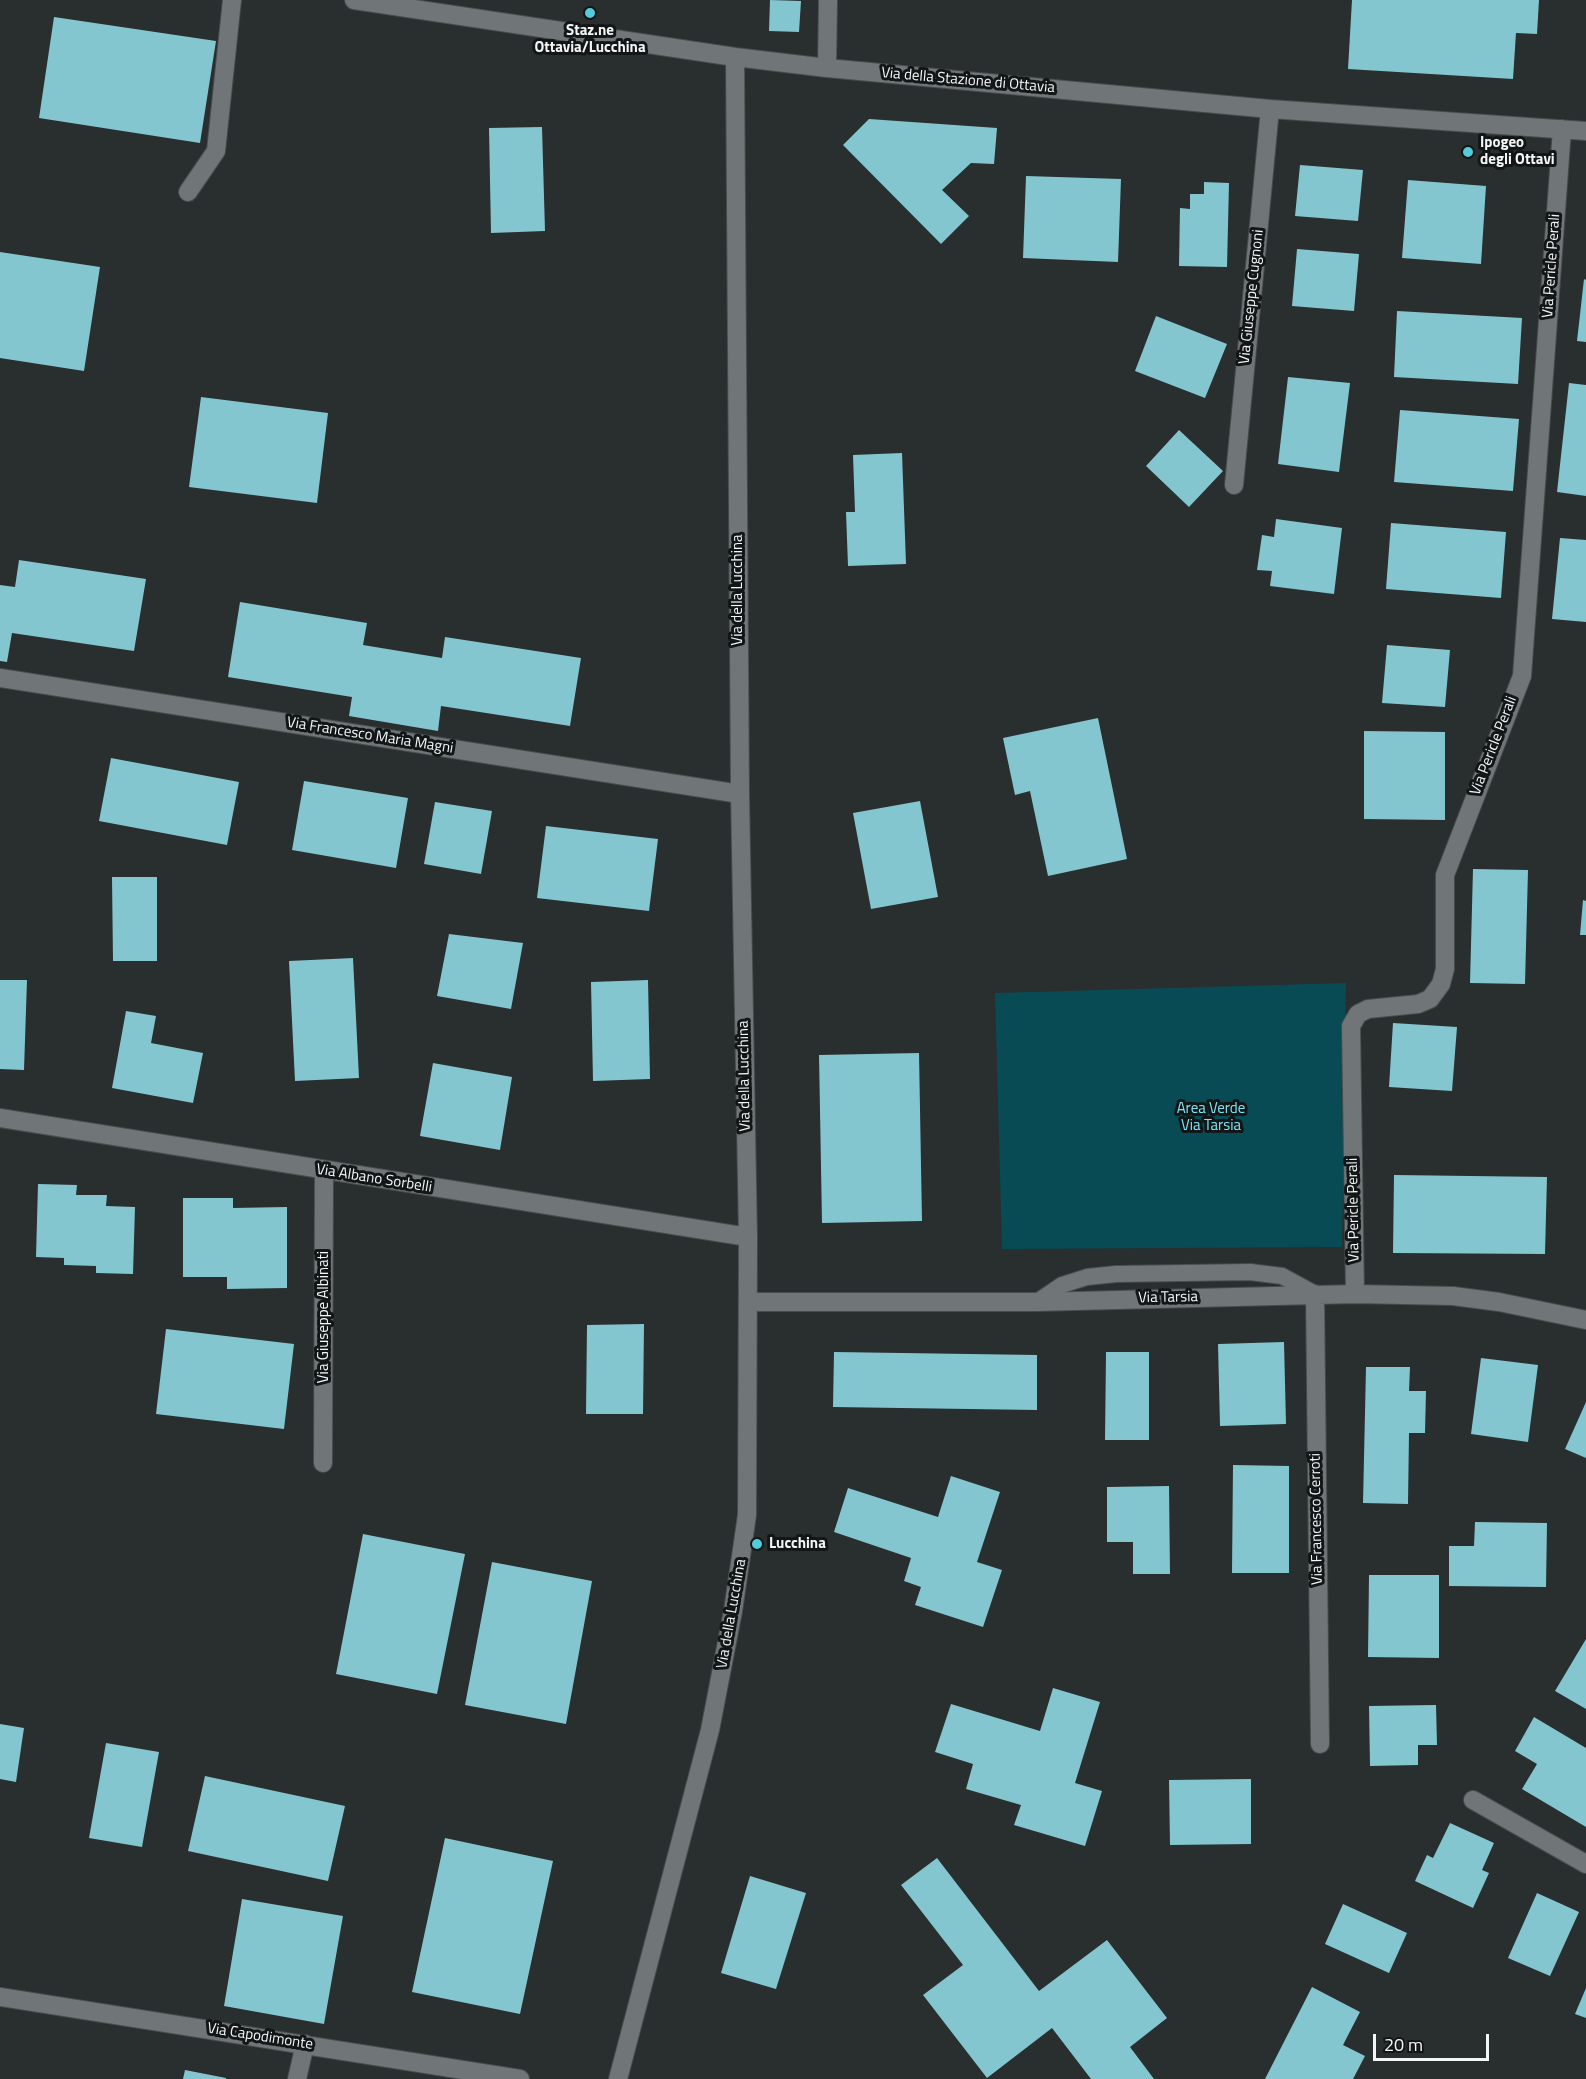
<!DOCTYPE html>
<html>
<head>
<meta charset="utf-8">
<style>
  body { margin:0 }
  #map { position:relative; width:1586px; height:2079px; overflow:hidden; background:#292e2f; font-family:"Titillium Web",sans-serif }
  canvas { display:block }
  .scale { position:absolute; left:1373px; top:2034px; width:116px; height:27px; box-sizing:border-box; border:3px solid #f2f6f6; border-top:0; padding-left:8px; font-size:18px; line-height:21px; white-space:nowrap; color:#f2f6f6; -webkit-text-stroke:4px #131616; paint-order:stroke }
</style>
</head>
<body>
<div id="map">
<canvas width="1586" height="2079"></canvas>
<div class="scale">20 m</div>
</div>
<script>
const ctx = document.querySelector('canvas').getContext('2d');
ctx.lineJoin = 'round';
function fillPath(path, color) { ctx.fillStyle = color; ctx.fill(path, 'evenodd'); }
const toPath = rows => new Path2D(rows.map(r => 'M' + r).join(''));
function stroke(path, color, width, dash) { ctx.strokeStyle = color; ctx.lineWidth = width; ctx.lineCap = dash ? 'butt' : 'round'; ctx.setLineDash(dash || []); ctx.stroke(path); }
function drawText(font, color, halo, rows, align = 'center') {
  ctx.font = font + ' "Titillium Web",sans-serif'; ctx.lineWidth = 6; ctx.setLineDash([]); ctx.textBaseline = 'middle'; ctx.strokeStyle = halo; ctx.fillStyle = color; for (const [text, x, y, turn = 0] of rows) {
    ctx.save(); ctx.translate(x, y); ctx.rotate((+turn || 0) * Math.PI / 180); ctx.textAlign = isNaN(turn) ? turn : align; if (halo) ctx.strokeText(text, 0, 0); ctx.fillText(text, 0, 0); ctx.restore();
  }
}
fillPath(toPath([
  [1346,983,1342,1247,1002,1249,995,993]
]), '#084b54');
fillPath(toPath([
  [770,0,801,1,799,32,769,31],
  [1352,0,1539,0,1537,34,1516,33,1513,79,1348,69],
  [54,17,216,41,200,143,39,118],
  [869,119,997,128,994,164,971,163,942,190,969,216,941,244,843,145],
  [542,127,545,231,491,233,489,128],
  [1300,165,1363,170,1358,221,1295,216],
  [1026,176,1121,179,1118,262,1023,258],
  [1408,180,1486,186,1481,264,1402,258],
  [1204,182,1229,183,1227,267,1179,266,1180,208,1190,209,1190,194,1204,194],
  [1297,249,1359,254,1354,311,1292,306],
  [0,252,100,267,84,371,0,358],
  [1584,279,1586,280,1586,342,1577,341],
  [1397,311,1522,318,1518,384,1394,377],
  [1156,316,1227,344,1205,398,1135,371],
  [1288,377,1350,383,1339,472,1278,464],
  [1569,383,1586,385,1586,496,1557,492],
  [201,397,328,413,317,503,189,487],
  [1400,410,1519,419,1513,491,1394,482],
  [1179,430,1223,471,1189,507,1146,466],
  [902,453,906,564,848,566,846,512,855,512,853,455],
  [1276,519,1342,528,1334,594,1270,586,1272,571,1257,570,1262,535,1274,537],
  [1391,523,1506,532,1501,598,1386,589],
  [1560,538,1586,540,1586,622,1552,619],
  [19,560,146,579,134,651,12,633,7,662,0,661,0,585,15,587],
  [240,602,367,623,363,645,442,658,445,637,581,658,570,726,441,706,438,731,349,716,352,697,228,677],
  [1387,645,1450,650,1445,707,1382,703],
  [1098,718,1127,859,1048,876,1030,791,1015,795,1003,738],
  [1364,731,1445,732,1445,820,1364,819],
  [111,758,239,782,227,845,99,821],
  [304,781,408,798,396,868,292,850],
  [920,801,938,897,871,909,853,813],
  [435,802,492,811,481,874,424,864],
  [546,826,658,839,649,911,537,898],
  [1473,869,1528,870,1525,984,1470,983],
  [112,877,157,877,157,961,113,961],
  [1583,900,1586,901,1586,935,1580,935],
  [449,934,523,943,511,1009,437,996],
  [353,958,359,1078,295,1081,289,961],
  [0,980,27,980,24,1070,0,1069],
  [648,980,650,1079,593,1081,591,982],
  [126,1011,156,1016,151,1043,203,1053,193,1103,112,1088],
  [1393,1023,1457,1027,1452,1091,1389,1087],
  [919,1053,922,1221,822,1223,819,1055],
  [433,1063,512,1077,500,1150,420,1136],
  [1394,1175,1547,1177,1545,1254,1393,1253],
  [38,1184,77,1185,76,1195,107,1195,106,1206,135,1207,133,1274,96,1273,96,1266,64,1265,64,1258,36,1257],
  [183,1198,233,1198,233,1208,287,1207,287,1288,227,1289,227,1277,183,1277],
  [644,1324,643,1414,586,1414,587,1325],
  [166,1329,294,1344,284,1429,156,1414],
  [1284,1342,1286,1424,1220,1426,1218,1344],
  [834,1352,1037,1355,1037,1410,833,1407],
  [1106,1352,1149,1352,1149,1440,1105,1440],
  [1481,1358,1538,1365,1528,1442,1471,1434],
  [1366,1367,1410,1367,1409,1391,1426,1391,1425,1433,1409,1433,1408,1504,1363,1503],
  [1586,1402,1586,1458,1565,1449],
  [1233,1465,1289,1466,1289,1573,1232,1573],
  [951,1476,1000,1492,977,1562,1002,1570,983,1627,915,1605,921,1587,904,1581,911,1558,834,1532,848,1488,938,1517],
  [1169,1486,1170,1574,1133,1574,1133,1542,1107,1542,1107,1487],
  [1475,1522,1547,1523,1546,1587,1449,1586,1449,1546,1474,1546],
  [363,1534,465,1554,437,1694,336,1674],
  [492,1562,592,1581,566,1724,465,1705],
  [1369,1575,1439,1575,1439,1658,1368,1657],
  [1586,1639,1586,1709,1555,1691],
  [1053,1688,1100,1702,1075,1783,1102,1791,1085,1846,1014,1825,1021,1805,966,1789,973,1764,935,1752,951,1704,1040,1731],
  [1436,1705,1437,1745,1418,1745,1418,1765,1370,1766,1369,1706],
  [1534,1717,1586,1748,1586,1827,1522,1789,1537,1764,1515,1751],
  [0,1724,24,1728,16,1782,0,1779],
  [106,1743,159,1752,142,1847,89,1838],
  [205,1776,345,1806,328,1881,188,1851],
  [1251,1779,1251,1844,1170,1845,1169,1780],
  [1450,1823,1494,1843,1482,1870,1489,1873,1473,1908,1415,1881,1427,1855,1433,1858],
  [445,1838,553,1861,520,2014,412,1992],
  [937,1858,1039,1991,1107,1940,1167,2018,1130,2047,1154,2079,1091,2079,1052,2028,987,2078,923,1995,963,1965,901,1885],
  [750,1876,806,1893,776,1989,721,1973],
  [1537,1893,1579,1912,1550,1976,1508,1958],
  [242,1899,343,1916,324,2024,224,2006],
  [1343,1904,1407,1933,1389,1973,1325,1944],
  [1312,1987,1360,2012,1343,2045,1365,2056,1353,2079,1265,2079],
  [1586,1988,1586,2018,1575,2014],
  [185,2070,226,2078,226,2079,183,2079]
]), '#84c6d0');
const service = toPath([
  [1037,1302,1062,1285,1087,1277,1116,1274,1250,1272,1282,1276,1315,1294]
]);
const minor = toPath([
  [354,0,735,57,827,68,1270,109,1586,131],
  [827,68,828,0],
  [188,192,216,151,232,0],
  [1234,485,1270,109],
  [0,678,740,794],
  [0,1118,748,1237],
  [1315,1294,1320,1744],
  [1355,1294,1351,1026,1358,1014,1368,1009,1418,1004,1430,999,1441,984,1445,969,1445,875,1522,676,1562,129],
  [748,1302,1037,1302,1355,1294,1453,1296,1499,1302,1586,1320],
  [323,1463,324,1171],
  [1473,1800,1586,1864],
  [0,1997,520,2079],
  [297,2079,305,2044],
  [618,2079,710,1730,733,1611,747,1515,748,1237,740,794,735,57]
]);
stroke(service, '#474c4d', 18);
stroke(minor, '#474c4d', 20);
stroke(service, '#707677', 16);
stroke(minor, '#707677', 18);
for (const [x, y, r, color] of [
  [590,13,6,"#53cbdc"],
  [1468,152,6,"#53cbdc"],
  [757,1544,6,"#53cbdc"]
]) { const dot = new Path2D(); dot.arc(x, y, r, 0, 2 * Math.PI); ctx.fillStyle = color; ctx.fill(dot); stroke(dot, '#131616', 2); }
drawText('bold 15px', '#f2f6f6', '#131616', [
  ["Staz.ne",590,31,"center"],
  ["Ottavia/Lucchina",590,48,"center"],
  ["Ipogeo",1480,143],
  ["degli Ottavi",1480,160],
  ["Lucchina",769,1544]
], 'left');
drawText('15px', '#f2f6f6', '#131616', [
  ["Via della Stazione di Ottavia",968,81,5],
  ["Via Pericle Perali",1552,266,-86],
  ["Via Giuseppe Cugnoni",1252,297,-84],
  ["Via della Lucchina",738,590,-90],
  ["Via Francesco Maria Magni",370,736,9],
  ["Via Pericle Perali",1494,746,-69],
  ["Via della Lucchina",745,1076,-91],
  ["Via Albano Sorbelli",374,1179,9],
  ["Via Pericle Perali",1354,1210,-91],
  ["Via Tarsia",1168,1298,-1],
  ["Via Giuseppe Albinati",324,1317,-90],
  ["Via Francesco Cerroti",1317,1519,-91],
  ["Via della Lucchina",732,1614,-80],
  ["Via Capodimonte",260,2037,9]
]);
drawText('15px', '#7de4f3', '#131616', [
  ["Area Verde",1211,1109],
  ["Via Tarsia",1211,1126]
]);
</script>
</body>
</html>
